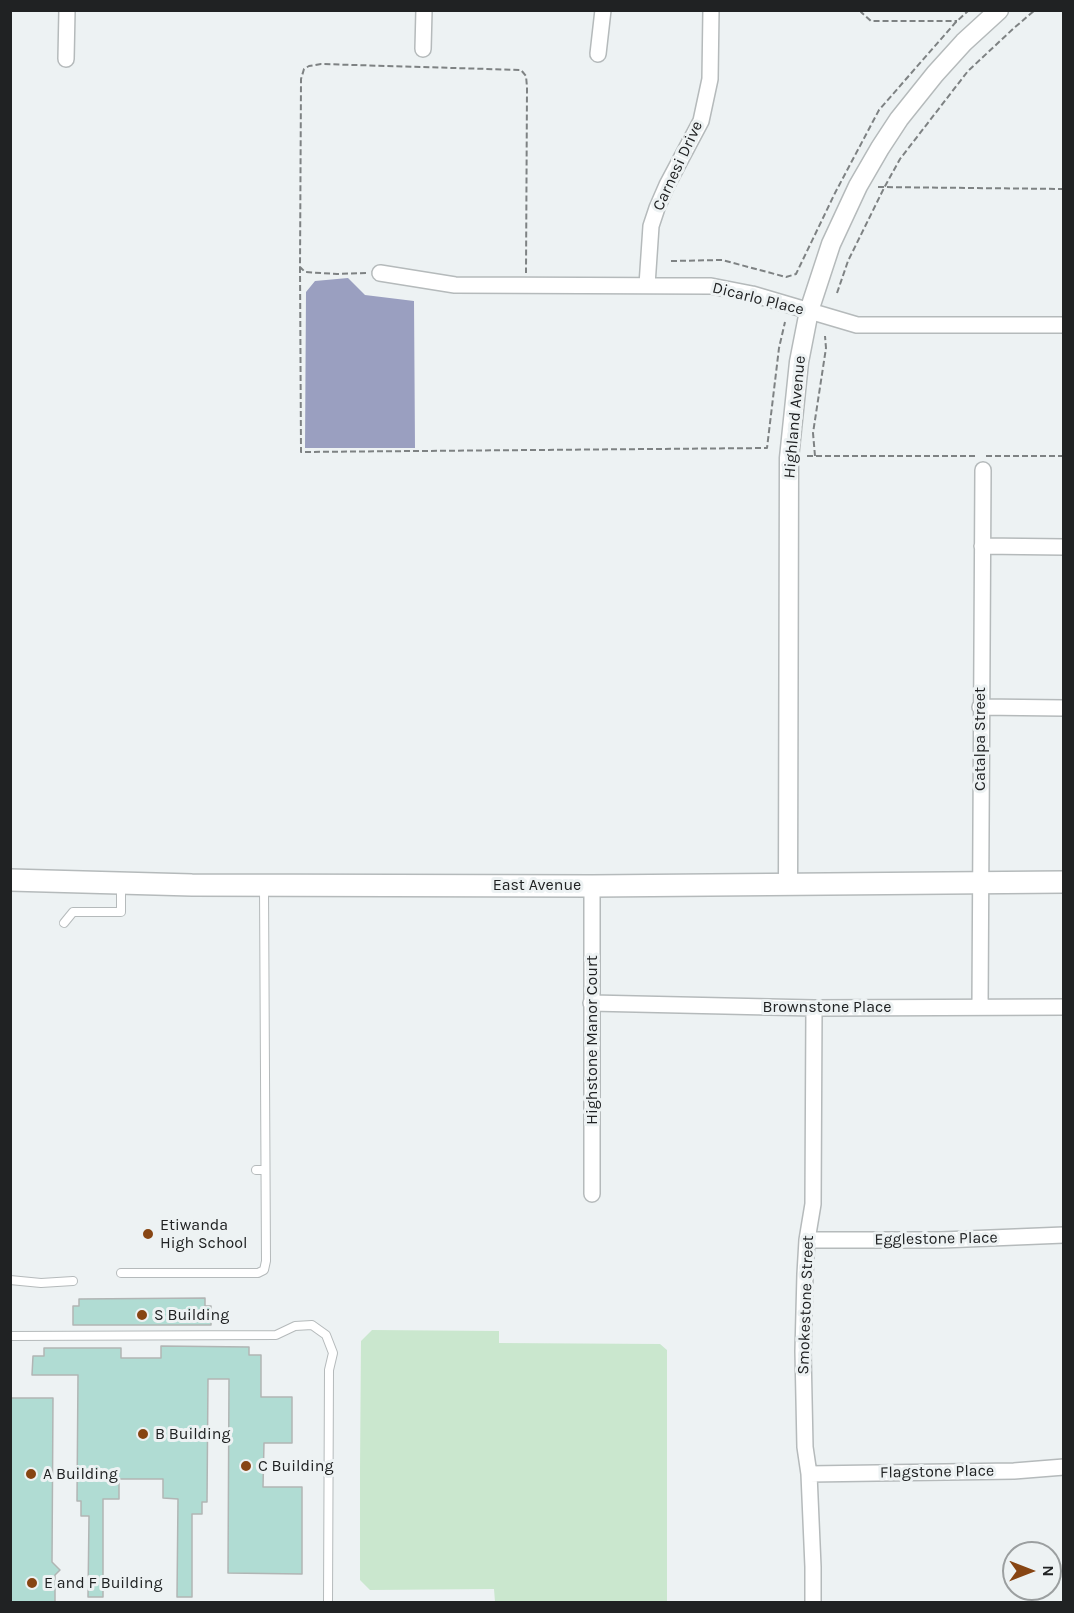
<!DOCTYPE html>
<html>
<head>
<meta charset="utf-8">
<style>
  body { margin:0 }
  #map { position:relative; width:1074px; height:1613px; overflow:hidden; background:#edf2f3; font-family:Karla,sans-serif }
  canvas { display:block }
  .frame { position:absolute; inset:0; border:12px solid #202223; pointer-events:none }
  .north { position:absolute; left:1002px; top:1541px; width:60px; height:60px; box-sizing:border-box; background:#edf2f3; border:2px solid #9b9fa0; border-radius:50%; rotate:90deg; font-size:16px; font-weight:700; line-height:24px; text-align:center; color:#202223 }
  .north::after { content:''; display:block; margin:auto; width:21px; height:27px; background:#874513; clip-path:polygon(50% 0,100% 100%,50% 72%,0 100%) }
</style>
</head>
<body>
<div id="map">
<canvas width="1074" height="1613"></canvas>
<div class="frame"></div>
<div class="north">N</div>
</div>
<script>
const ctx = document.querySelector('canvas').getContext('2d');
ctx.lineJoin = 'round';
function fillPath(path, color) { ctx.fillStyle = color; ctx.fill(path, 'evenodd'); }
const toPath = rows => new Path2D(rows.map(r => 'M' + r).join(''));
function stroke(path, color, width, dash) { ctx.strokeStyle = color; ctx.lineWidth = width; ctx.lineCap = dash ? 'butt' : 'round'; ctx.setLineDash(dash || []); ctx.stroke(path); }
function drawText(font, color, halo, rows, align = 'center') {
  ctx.font = font + ' Karla,sans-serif'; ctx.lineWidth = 6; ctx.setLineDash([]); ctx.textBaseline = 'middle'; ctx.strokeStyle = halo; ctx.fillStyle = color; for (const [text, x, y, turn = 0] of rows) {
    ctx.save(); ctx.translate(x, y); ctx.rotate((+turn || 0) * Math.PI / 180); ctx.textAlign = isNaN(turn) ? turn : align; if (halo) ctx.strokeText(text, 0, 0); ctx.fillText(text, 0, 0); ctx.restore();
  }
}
fillPath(toPath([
  [372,1330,499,1331,499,1343,660,1344,667,1350,667,1602,495,1602,494,1589,370,1590,360,1580,360,1469,361,1341]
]), '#cae7ce');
fillPath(toPath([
  [348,278,365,295,414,301,415,448,305,448,306,292,315,281]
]), '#9a9fc0');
const building = toPath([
  [205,1298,205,1306,211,1306,211,1325,73,1325,73,1306,79,1306,79,1299,205,1298],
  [161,1346,249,1347,249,1355,261,1355,261,1397,292,1397,292,1443,264,1443,263,1487,302,1487,302,1574,228,1573,229,1379,208,1379,207,1502,202,1502,202,1514,192,1514,192,1597,177,1597,178,1499,163,1498,163,1479,119,1479,119,1499,103,1499,103,1597,88,1597,89,1516,81,1516,81,1501,77,1501,78,1375,32,1375,33,1356,44,1356,44,1348,121,1348,121,1358,161,1358,161,1346],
  [10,1398,53,1398,52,1562,60,1570,55,1575,55,1602,10,1602,10,1398]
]);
fillPath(building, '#b0dcd3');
stroke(building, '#b1b5b4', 1.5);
const service = toPath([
  [64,923,73,912,121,912,121,885],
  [256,1170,265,1170],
  [121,1273,258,1273,264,1270,266,1261,264,888],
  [10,1280,41,1283,73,1281],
  [10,1336,276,1335,295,1326,312,1325,326,1335,333,1353,329,1370,328,1602]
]);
const minor = toPath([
  [423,49,424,10],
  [598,54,603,10],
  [66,59,67,10],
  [380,273,455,285,711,286,752,294,857,325,1064,325],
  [647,285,651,226,657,208,667,185,701,121,710,79,711,10],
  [982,546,1064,547],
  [980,707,1064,708],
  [591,1003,814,1008,1064,1007],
  [980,1007,983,470],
  [592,1194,592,886],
  [807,1240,942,1240,1064,1235],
  [809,1474,1014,1471,1064,1467],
  [813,1602,813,1567,809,1474,805,1447,803,1351,805,1274,807,1240,813,1204,814,1008]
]);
const tertiary = toPath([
  [788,885,789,458,799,362,809,311,831,244,858,186,880,148,899,119,935,74,964,42,999,10]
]);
const secondary = toPath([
  [10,880,192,885,592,886,1064,882]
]);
stroke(service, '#b5babb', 10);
stroke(minor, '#b5babb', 18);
stroke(tertiary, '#b5babb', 21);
stroke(secondary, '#b5babb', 24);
stroke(toPath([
  [861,10,861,12,871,21,957,21],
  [878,187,1064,189],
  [671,261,722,260,786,277,796,274,835,193,879,110,955,23,969,10],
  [300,267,301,452,767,448,779,348,785,322],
  [366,273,337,274,305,272,300,267,301,79,304,69,309,66,321,64,521,70,526,76,527,87,526,273],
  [837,293,848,261,884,188,900,159,968,71,1014,28,1035,10],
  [807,456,978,456],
  [815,456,813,433,826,348,825,336],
  [986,456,1064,456]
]), '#7e8283', 2, [6, 3]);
stroke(service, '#fff', 8);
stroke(minor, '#fff', 15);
stroke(tertiary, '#fff', 18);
stroke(secondary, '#fff', 21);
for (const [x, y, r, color] of [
  [148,1234,6,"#874513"],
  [142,1315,6,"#874513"],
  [143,1434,6,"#874513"],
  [246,1466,6,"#874513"],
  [31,1474,6,"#874513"],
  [32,1583,6,"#874513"]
]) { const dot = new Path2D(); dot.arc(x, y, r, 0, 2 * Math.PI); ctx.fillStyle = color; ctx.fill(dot); stroke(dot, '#edf2f3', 2); }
drawText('16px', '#202223', '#edf2f3', [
  ["Carnesi Drive",678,166,-65],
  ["Dicarlo Place",758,299,14],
  ["Highland Avenue",795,417,-85],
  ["Catalpa Street",980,739,-90],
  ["East Avenue",537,885],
  ["Brownstone Place",827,1007],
  ["Highstone Manor Court",592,1040,-90],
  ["Egglestone Place",936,1239,-1],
  ["Smokestone Street",806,1305,-88],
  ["Flagstone Place",937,1472,-1]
]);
drawText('16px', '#202223', '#edf2f3', [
  ["Etiwanda",160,1225],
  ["High School",160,1243],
  ["S Building",154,1315],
  ["B Building",155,1434],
  ["C Building",258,1466],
  ["A Building",43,1474],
  ["E and F Building",44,1583]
], 'left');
</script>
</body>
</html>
